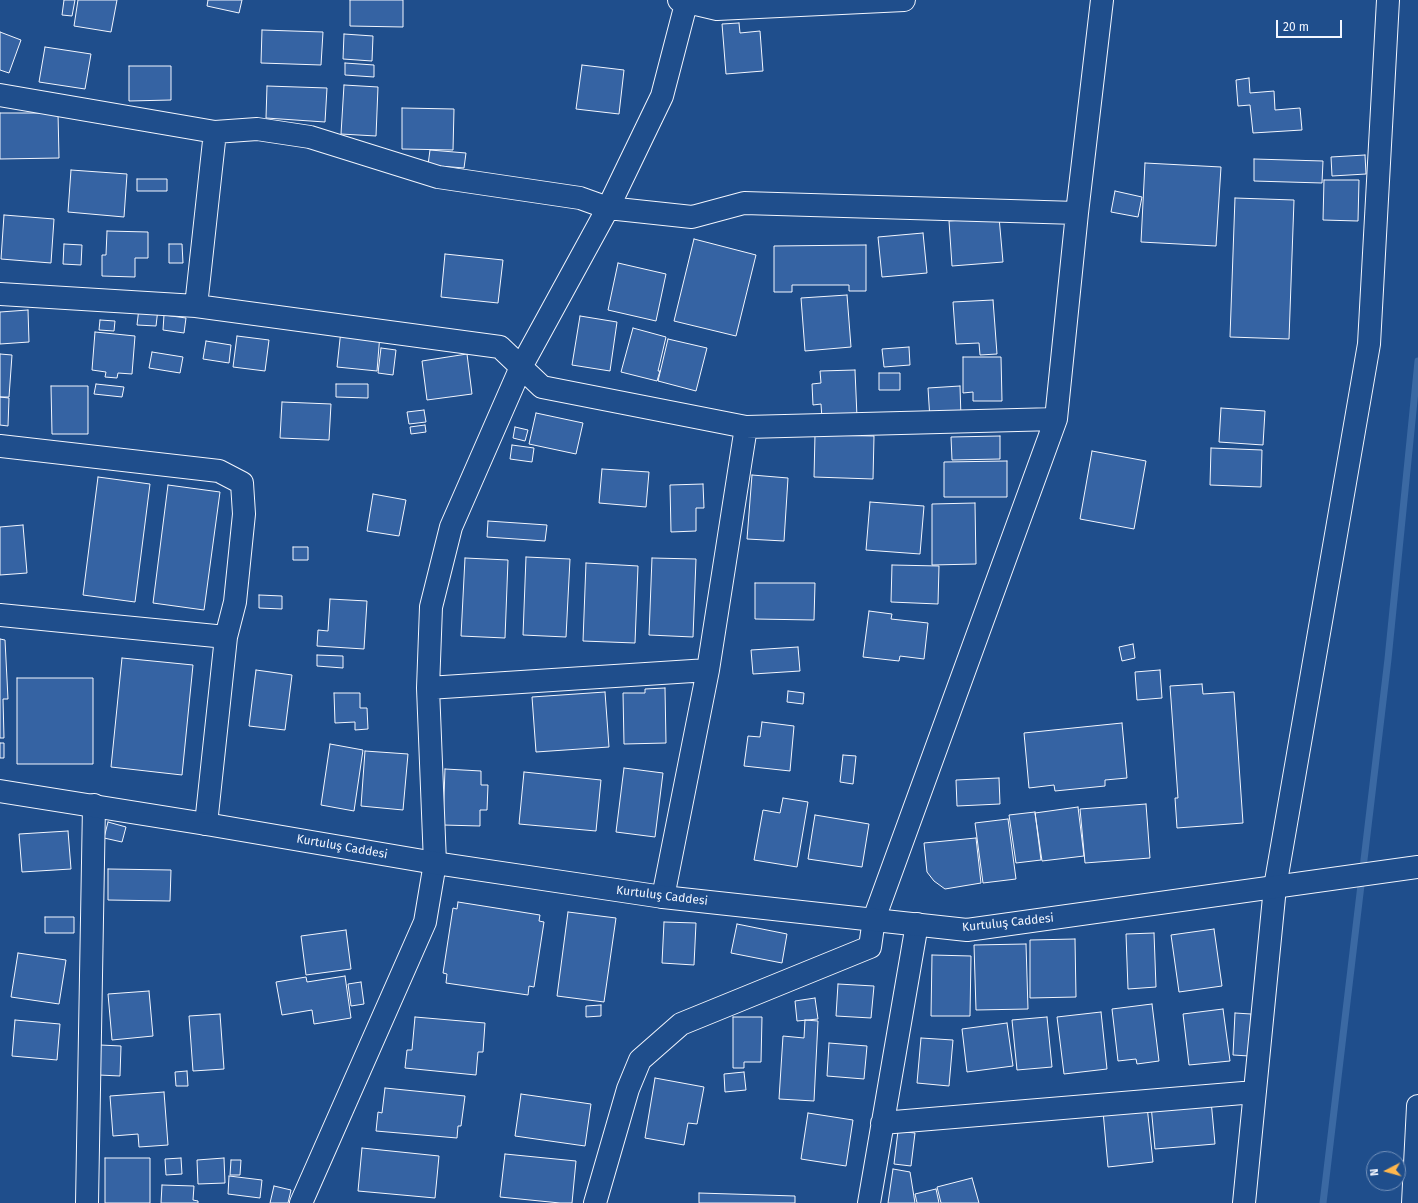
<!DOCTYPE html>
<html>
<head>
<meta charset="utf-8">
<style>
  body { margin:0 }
  #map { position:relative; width:1418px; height:1203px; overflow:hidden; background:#1f4e8c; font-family:"Fira Sans",sans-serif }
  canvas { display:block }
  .north { position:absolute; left:1366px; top:1151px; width:40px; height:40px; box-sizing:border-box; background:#1f4e8c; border:1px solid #7391ba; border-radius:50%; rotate:264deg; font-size:11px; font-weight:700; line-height:16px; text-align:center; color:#f2f6ff }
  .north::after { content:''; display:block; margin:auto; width:14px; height:18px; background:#ffb74d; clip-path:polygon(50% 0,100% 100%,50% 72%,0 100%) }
  .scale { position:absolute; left:1276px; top:20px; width:66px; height:18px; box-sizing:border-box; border:2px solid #f2f6ff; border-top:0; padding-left:5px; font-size:12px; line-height:14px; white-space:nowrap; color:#f2f6ff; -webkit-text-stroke:3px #1f4e8c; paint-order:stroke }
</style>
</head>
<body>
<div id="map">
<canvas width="1418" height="1203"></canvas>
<div class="north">N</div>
<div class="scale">20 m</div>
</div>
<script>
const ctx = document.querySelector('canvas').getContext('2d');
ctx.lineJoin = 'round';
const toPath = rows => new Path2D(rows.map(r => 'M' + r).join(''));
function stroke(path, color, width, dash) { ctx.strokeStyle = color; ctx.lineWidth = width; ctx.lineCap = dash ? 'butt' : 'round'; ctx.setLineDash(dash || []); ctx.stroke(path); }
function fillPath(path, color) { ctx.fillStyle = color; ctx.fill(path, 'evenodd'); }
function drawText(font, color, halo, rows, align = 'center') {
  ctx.font = font + ' "Fira Sans",sans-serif'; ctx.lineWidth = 3; ctx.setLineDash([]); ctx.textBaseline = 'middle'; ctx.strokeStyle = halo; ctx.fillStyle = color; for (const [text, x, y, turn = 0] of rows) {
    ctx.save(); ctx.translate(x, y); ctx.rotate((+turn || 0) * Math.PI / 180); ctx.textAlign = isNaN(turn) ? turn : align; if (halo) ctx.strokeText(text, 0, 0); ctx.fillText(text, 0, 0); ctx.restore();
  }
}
stroke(toPath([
  [1323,1203,1388,659,1418,361]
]), '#3b69a3', 7);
const building = toPath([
  [64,0,75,0,72,16,62,15,64,0],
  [78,0,117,0,111,32,74,26,78,0],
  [208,0,242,0,239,13,207,6,208,0],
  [350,0,403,0,403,27,350,26,350,0],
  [739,23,740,33,760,31,763,71,726,74,722,24,739,23],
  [262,30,323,32,321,65,261,63,262,30],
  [0,32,21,40,9,73,0,70,0,32],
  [344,34,373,36,372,61,343,59,344,34],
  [45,47,91,54,85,89,39,82,45,47],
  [345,63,374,65,374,77,345,75,345,63],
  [582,65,624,70,619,114,576,109,582,65],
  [129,66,171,66,171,100,129,101,129,66],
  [1249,78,1250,93,1274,91,1275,110,1300,108,1302,130,1253,133,1250,105,1238,106,1236,80,1249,78],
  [344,85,378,87,376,136,341,134,344,85],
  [267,86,327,88,325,122,266,118,267,86],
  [402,108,454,109,453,150,402,149,402,108],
  [0,113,58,113,59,158,0,159,0,113],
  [430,150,466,153,464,168,428,165,430,150],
  [1365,155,1366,174,1332,176,1331,157,1365,155],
  [1254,159,1323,161,1322,183,1254,181,1254,159],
  [1145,163,1221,167,1216,246,1141,242,1145,163],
  [71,170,127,174,124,217,68,212,71,170],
  [137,179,167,179,167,191,137,191,137,179],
  [1324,180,1359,180,1358,221,1323,220,1324,180],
  [1115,191,1142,197,1138,217,1111,212,1115,191],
  [1235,198,1294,200,1289,339,1230,337,1235,198],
  [4,215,54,219,51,263,1,259,4,215],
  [999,217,1003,262,952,266,949,221,999,217],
  [107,231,148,232,148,258,135,258,135,277,102,276,102,255,106,255,107,231],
  [923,233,927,273,882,277,878,237,923,233],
  [694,239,756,255,736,336,674,321,694,239],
  [64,244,82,245,81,265,63,264,64,244],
  [169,244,182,244,183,263,169,263,169,244],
  [866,245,866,291,849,291,849,285,792,285,792,292,774,292,774,246,866,245],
  [445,254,503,260,498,303,441,297,445,254],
  [618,263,666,274,656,321,608,310,618,263],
  [847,295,851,347,805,351,801,298,847,295],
  [993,300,997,354,980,355,979,343,956,344,953,302,993,300],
  [139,308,158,309,156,326,137,325,139,308],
  [28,310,29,342,0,344,0,312,28,310],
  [164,315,186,318,184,333,163,330,164,315],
  [580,316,617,322,610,371,572,365,580,316],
  [100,320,115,321,114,331,99,330,100,320],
  [633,328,666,337,658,371,660,371,657,381,621,372,633,328],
  [341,330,380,334,377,371,337,367,341,330],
  [95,332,135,336,132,374,118,373,117,378,105,377,106,372,92,370,95,332],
  [237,336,269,340,265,371,233,367,237,336],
  [668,339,707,348,696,391,658,381,668,339],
  [206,341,231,345,229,363,203,359,206,341],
  [909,347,910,365,884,367,882,349,909,347],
  [381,348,396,350,393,375,378,373,381,348],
  [152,352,183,357,180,373,149,368,152,352],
  [0,354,12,355,9,397,0,397,0,354],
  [467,354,472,394,427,400,422,361,467,354],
  [963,357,1001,357,1002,401,973,401,973,392,963,393,963,357],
  [855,370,857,417,822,419,821,404,813,405,812,384,821,383,820,371,855,370],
  [879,373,900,373,900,390,879,390,879,373],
  [96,384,124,387,122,397,94,394,96,384],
  [336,384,368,384,368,398,336,397,336,384],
  [51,386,88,386,88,434,52,434,51,386],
  [960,386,961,418,930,420,928,388,960,386],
  [0,397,9,398,8,426,0,425,0,397],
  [282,402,331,404,329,440,280,438,282,402],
  [1221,408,1265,411,1263,445,1219,442,1221,408],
  [424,410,426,422,409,424,407,412,424,410],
  [536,413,583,423,576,454,529,444,536,413],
  [425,425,426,432,411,434,410,427,425,425],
  [515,427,528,430,525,441,513,438,515,427],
  [815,435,874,436,873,479,814,477,815,435],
  [1000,436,1000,459,952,460,951,437,1000,436],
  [512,445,534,448,532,462,510,459,512,445],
  [1211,448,1262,450,1261,487,1210,485,1211,448],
  [1092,451,1146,461,1134,529,1080,519,1092,451],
  [1007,461,1007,497,944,497,944,462,1007,461],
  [602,469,649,472,646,507,599,503,602,469],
  [752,475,788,478,784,541,747,539,752,475],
  [98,477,150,484,135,602,83,595,98,477],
  [703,484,704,508,696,508,696,531,671,532,670,485,703,484],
  [168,485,220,492,204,610,153,603,168,485],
  [373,494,406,500,399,536,367,531,373,494],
  [870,502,924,506,920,554,866,550,870,502],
  [975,503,976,564,932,565,932,504,975,503],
  [488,521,547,525,545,541,487,537,488,521],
  [23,525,27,573,0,575,0,527,23,525],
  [293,547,308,547,308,560,293,560,293,547],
  [526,557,570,559,566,637,523,635,526,557],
  [465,558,508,560,505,638,461,636,465,558],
  [652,558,696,559,693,637,649,635,652,558],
  [586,563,638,566,635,643,583,641,586,563],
  [892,565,939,566,938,604,891,602,892,565],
  [755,583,815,583,814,620,755,619,755,583],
  [259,595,282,596,282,609,259,608,259,595],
  [330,599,367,601,364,649,317,646,318,630,328,631,330,599],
  [869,611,892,614,891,619,928,623,924,659,900,656,899,661,863,657,869,611],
  [0,639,5,640,8,699,3,699,4,738,0,738,0,639],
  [1133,644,1135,658,1122,661,1119,647,1133,644],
  [798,647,800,671,753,674,751,650,798,647],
  [317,655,343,656,343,668,317,666,317,655],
  [122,658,193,665,182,775,111,767,122,658],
  [256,670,292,675,285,730,249,726,256,670],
  [1160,670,1162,698,1137,700,1135,672,1160,670],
  [17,678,93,678,93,764,17,764,17,678],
  [1202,684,1203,694,1234,692,1243,823,1177,828,1175,798,1178,798,1170,686,1202,684],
  [665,688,666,743,624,744,623,693,645,693,645,689,665,688],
  [788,691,804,693,803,704,787,702,788,691],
  [605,692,609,747,536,752,532,697,605,692],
  [334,693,360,693,360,708,367,708,368,729,355,730,355,722,335,723,334,693],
  [762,722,794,726,790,771,744,766,748,736,760,737,762,722],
  [1122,723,1127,778,1105,780,1105,786,1055,791,1054,785,1029,788,1024,733,1122,723],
  [0,743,4,743,4,758,0,758,0,743],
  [330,744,363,750,354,811,321,805,330,744],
  [365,751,408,754,403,810,361,806,365,751],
  [843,755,856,756,853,784,840,782,843,755],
  [624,768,663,773,655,837,616,832,624,768],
  [445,769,481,771,481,785,488,785,487,810,480,810,480,826,443,825,445,769],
  [524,772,601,780,596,831,519,824,524,772],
  [999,778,1000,804,957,806,956,780,999,778],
  [783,798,808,802,797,867,754,860,763,810,780,813,783,798],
  [1146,804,1150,858,1085,863,1080,809,1146,804],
  [1078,807,1084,856,1042,861,1035,813,1078,807],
  [1035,812,1041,860,1016,863,1009,815,1035,812],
  [815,815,869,824,862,867,808,859,815,815],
  [1008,819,1016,879,983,883,975,823,1008,819],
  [108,822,126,827,122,842,104,838,108,822],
  [68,831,71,869,22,872,19,834,68,831],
  [976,838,981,883,945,889,934,881,927,872,924,843,976,838],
  [108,869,171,870,170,901,108,900,108,869],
  [458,902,540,915,539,921,544,922,534,987,529,986,528,995,446,983,447,974,443,973,453,908,457,909,458,902],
  [568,912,616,918,604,1002,557,996,568,912],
  [45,917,74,917,74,933,45,933,45,917],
  [664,922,696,923,694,965,662,963,664,922],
  [737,924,787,934,782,963,731,953,737,924],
  [1214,929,1222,986,1179,992,1171,935,1214,929],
  [346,930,351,969,306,975,301,936,346,930],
  [1154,933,1156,987,1128,989,1126,934,1154,933],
  [1075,939,1076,997,1030,998,1030,940,1075,939],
  [1026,944,1028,1009,976,1010,974,945,1026,944],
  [18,953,66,960,59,1004,11,997,18,953],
  [932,955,971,956,970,1016,931,1016,932,955],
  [345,976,351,1018,314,1024,312,1010,282,1015,276,982,306,977,307,982,345,976],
  [361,982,364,1004,351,1006,348,984,361,982],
  [838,984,874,986,871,1018,836,1016,838,984],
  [149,991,153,1036,112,1040,108,994,149,991],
  [815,998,818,1019,797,1021,795,1001,815,998],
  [1152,1004,1159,1061,1137,1064,1136,1059,1118,1061,1112,1009,1152,1004],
  [601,1005,601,1016,586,1017,586,1006,601,1005],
  [1223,1009,1230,1061,1189,1065,1183,1014,1223,1009],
  [1101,1012,1107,1069,1064,1074,1057,1017,1101,1012],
  [1235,1013,1251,1014,1249,1056,1233,1055,1235,1013],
  [220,1014,224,1069,193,1071,189,1016,220,1014],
  [415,1017,485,1023,483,1052,478,1052,476,1075,405,1068,407,1050,412,1050,415,1017],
  [733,1017,762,1017,761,1062,744,1062,744,1068,733,1068,733,1017],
  [1047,1017,1052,1067,1017,1070,1012,1020,1047,1017],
  [15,1020,60,1024,57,1060,12,1056,15,1020],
  [805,1020,818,1021,814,1101,779,1099,783,1036,804,1038,805,1020],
  [1007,1023,1013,1066,967,1072,962,1029,1007,1023],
  [921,1038,953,1040,949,1086,917,1083,921,1038],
  [829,1043,867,1046,864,1079,827,1076,829,1043],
  [100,1045,121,1046,120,1076,99,1075,100,1045],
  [187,1071,188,1086,176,1086,175,1072,187,1071],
  [744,1072,746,1090,725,1092,724,1074,744,1072],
  [655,1078,704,1087,697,1124,688,1123,684,1145,645,1138,655,1078],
  [385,1088,465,1096,461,1126,458,1126,457,1138,376,1131,378,1112,382,1113,385,1088],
  [164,1092,168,1145,139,1147,138,1134,113,1136,110,1096,164,1092],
  [521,1094,591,1104,585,1146,515,1136,521,1094],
  [1211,1100,1215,1144,1155,1149,1151,1105,1211,1100],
  [1147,1106,1153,1162,1108,1167,1103,1111,1147,1106],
  [808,1113,853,1120,846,1166,801,1159,808,1113],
  [898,1131,915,1133,911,1166,894,1164,898,1131],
  [362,1148,439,1156,435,1198,358,1191,362,1148],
  [505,1154,576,1161,572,1203,560,1203,500,1197,505,1154],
  [105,1158,150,1158,150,1203,105,1203,105,1158],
  [181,1158,182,1174,166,1175,165,1159,181,1158],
  [224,1158,225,1183,198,1184,197,1160,224,1158],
  [231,1160,241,1160,240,1175,230,1175,231,1160],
  [893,1169,910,1172,915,1203,888,1203,893,1169],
  [229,1176,262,1180,260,1198,228,1194,229,1176],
  [972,1178,979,1203,941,1203,937,1187,972,1178],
  [162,1185,194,1186,193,1200,198,1201,198,1203,161,1203,162,1185],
  [274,1186,291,1190,288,1203,270,1203,274,1186],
  [936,1189,939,1203,917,1203,915,1194,936,1189],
  [699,1193,795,1196,795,1203,699,1203,699,1193]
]);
fillPath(building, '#3563a3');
stroke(building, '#f2f6ff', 1);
const minor = toPath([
  [679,0,717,9,904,0],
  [0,95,215,132,196,306],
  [215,132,257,129,310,137,438,177,580,198,608,208,692,217,744,203,1077,213],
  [0,294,196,306,500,347,542,387,746,427,1056,419],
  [0,446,219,471,242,483,244,514,235,602,226,637,206,824],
  [0,615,226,637],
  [428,688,708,670],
  [663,897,708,670,746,427],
  [882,1123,1255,1092],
  [87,1203,94,805],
  [301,1203,425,922,435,863,428,688,431,607,451,527,521,367,608,208,662,96,687,0],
  [595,1203,628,1089,640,1060,681,1024,870,947,874,919,1056,419,1077,213,1102,0],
  [869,1203,917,924],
  [1244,1203,1275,887,1369,344,1388,0],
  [1413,1203,1418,1106]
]);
const major = toPath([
  [0,791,206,824,435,863,663,897,967,930,1418,867]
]);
stroke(minor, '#f2f6ff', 24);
stroke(major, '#f2f6ff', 24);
stroke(minor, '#1f4e8c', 22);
stroke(major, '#1f4e8c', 22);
drawText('12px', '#f2f6ff', '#1f4e8c', [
  ["Kurtuluş Caddesi",342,847,10],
  ["Kurtuluş Caddesi",662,896,7],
  ["Kurtuluş Caddesi",1008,923,-6]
]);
</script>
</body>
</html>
